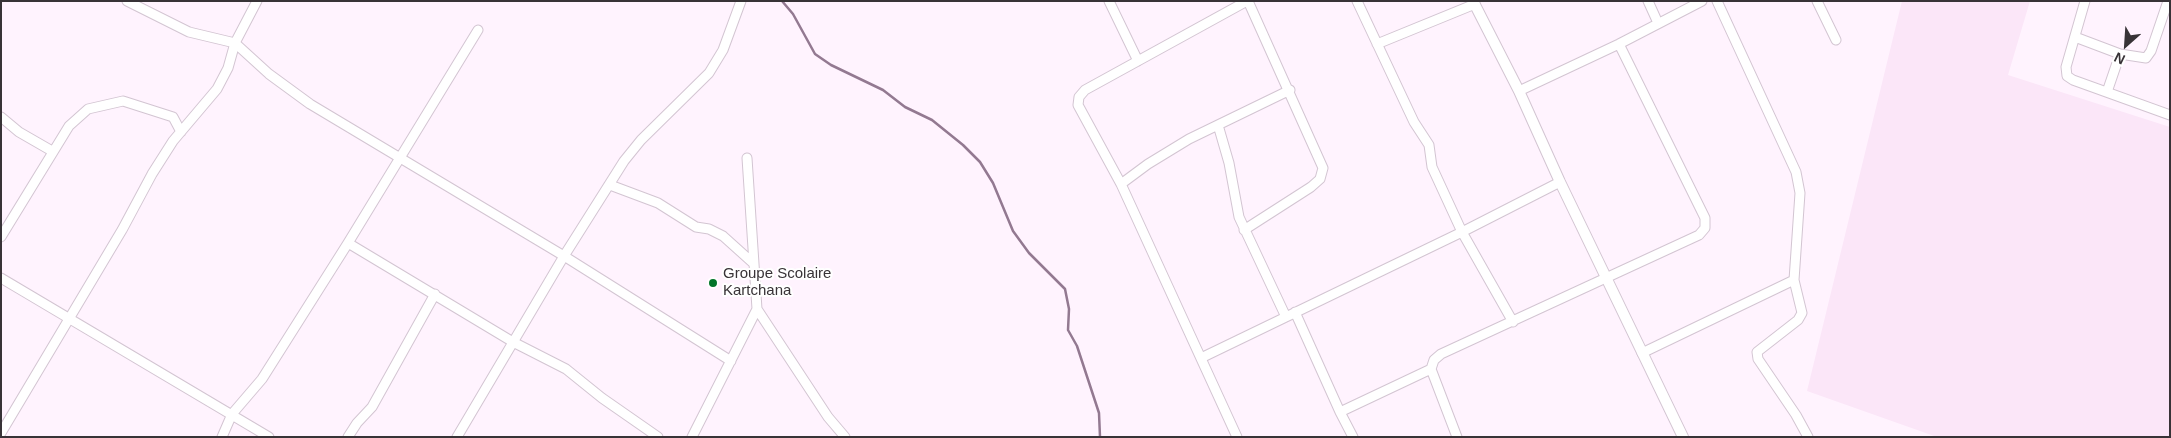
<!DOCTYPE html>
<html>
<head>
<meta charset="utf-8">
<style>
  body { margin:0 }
  #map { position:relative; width:2171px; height:438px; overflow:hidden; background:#fff3fe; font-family:Helvetica,sans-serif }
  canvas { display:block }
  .frame { position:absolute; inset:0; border:2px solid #383337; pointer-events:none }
  .north { position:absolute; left:2101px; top:20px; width:50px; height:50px; -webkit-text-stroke:4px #fff; paint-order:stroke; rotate:206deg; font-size:14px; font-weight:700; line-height:20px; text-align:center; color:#383337 }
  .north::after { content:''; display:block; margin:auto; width:18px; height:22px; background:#383337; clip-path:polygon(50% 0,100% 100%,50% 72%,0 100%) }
</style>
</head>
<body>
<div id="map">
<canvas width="2171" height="438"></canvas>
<div class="frame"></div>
<div class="north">N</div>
</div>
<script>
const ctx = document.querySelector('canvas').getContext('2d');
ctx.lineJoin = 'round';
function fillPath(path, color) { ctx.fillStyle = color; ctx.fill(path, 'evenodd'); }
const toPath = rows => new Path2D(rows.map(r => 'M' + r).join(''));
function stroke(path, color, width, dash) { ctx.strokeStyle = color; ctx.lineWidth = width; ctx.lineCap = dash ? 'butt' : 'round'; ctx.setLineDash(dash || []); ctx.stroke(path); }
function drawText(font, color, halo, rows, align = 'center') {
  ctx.font = font + ' Helvetica,sans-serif'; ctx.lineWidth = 4; ctx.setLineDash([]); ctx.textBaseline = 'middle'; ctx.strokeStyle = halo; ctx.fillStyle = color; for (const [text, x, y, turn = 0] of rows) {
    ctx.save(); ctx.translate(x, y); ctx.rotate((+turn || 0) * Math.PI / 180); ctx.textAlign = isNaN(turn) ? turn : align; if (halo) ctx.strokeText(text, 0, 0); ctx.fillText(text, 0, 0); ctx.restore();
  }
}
fillPath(toPath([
  [1902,1,2030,1,2008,75,2170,127,2170,437,1937,437,1807,391]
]), '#fbe6f8');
stroke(toPath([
  [782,1,793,14,815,54,831,65,883,90,905,107,932,120,963,145,980,162,993,183,1013,231,1029,253,1065,289,1069,309,1068,330,1077,346,1099,413,1100,437]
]), '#937991', 2.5);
const minor = toPath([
  [127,1,189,32,235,43,269,74,310,104,564,256,731,361],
  [1109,1,1138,61],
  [1357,1,1414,122,1429,145,1432,167,1462,232,1513,322],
  [1648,1,1658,23],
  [1717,1,1796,172,1800,193,1794,280,1802,313,1798,320,1757,352,1758,359,1796,415,1808,437],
  [1817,1,1836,40],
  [2085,1,2066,67,2067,76,2073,80,2170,115],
  [2075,37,2120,54,2146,58,2151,51,2168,1],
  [1377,44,1475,4],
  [1519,91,1619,44,1702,1],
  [2107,92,2120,54],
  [1,117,19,132,52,151],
  [1218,125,1229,163,1239,217,1286,317],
  [747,158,757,309,828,417,845,437],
  [1121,184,1148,164,1189,139,1290,90],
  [610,185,658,203,696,227,709,229,723,236,753,263],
  [1244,230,1311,187,1320,179,1323,168,1248,1],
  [1,237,69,126,88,109,123,101,173,117,181,132],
  [348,243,513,342,566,369,602,398,658,437],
  [1,278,269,437],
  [1295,312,1340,412,1353,437],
  [1642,353,1794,280],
  [1201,358,1462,232,1560,182],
  [1340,412,1431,369],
  [1,433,122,230,152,174,173,141,217,89,228,68,235,43,257,1],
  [222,437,232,414,262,379,348,243,478,30],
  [348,437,357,423,372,407,435,294],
  [457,437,564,256,624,161,641,140,709,73,723,50,741,1],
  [692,437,757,309],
  [1237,437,1121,184,1078,105,1079,97,1085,90,1247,1],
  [1457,437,1431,369,1434,360,1441,354,1699,235,1705,228,1705,218,1619,44]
]);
const tertiary = toPath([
  [1473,1,1519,91,1560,182,1683,437]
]);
stroke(minor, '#d3c5d2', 11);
stroke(tertiary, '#d3c5d2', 12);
stroke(minor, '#fff', 9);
stroke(tertiary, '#fff', 10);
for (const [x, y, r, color] of [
  [713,283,5,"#027529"]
]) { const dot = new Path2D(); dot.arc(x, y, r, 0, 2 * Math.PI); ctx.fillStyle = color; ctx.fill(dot); stroke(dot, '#fff', 2); }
drawText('15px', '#383337', '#fff', [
  ["Groupe Scolaire",723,274],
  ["Kartchana",723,291]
], 'left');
</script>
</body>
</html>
